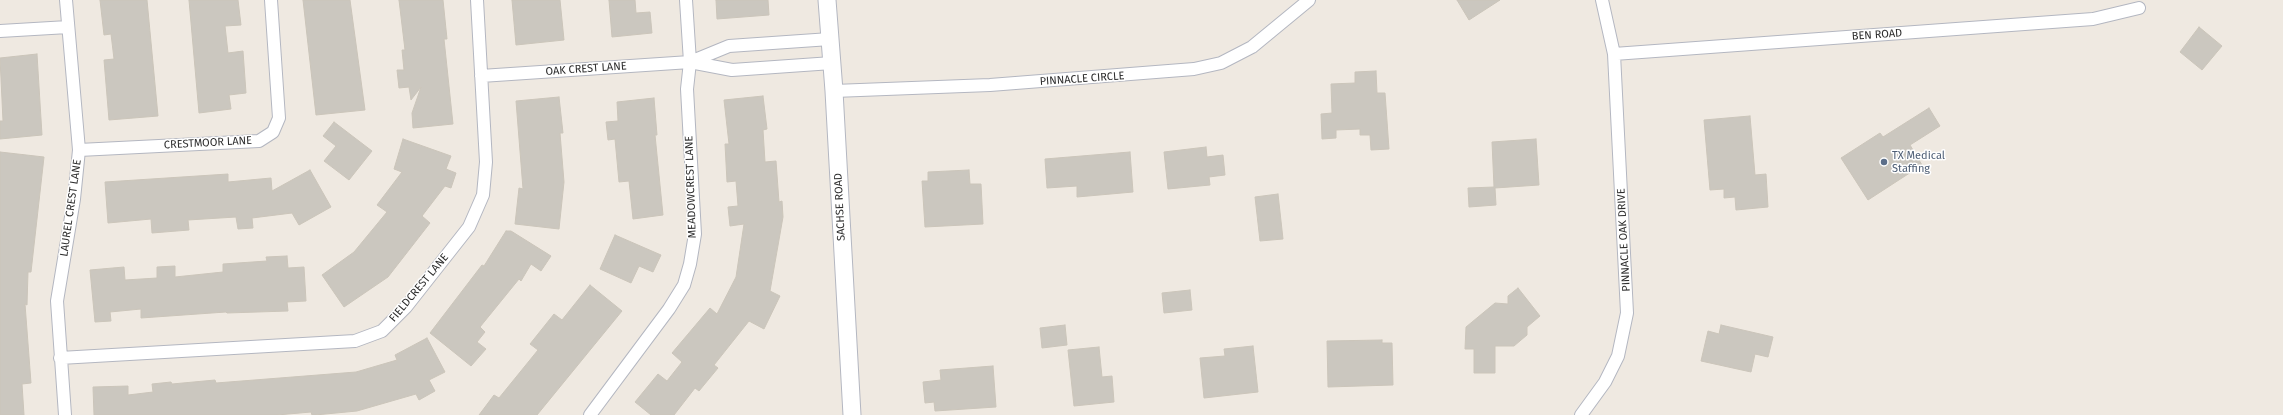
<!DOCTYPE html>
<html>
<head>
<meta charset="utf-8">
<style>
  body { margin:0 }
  canvas { display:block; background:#efe9e1 }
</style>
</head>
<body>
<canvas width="2283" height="415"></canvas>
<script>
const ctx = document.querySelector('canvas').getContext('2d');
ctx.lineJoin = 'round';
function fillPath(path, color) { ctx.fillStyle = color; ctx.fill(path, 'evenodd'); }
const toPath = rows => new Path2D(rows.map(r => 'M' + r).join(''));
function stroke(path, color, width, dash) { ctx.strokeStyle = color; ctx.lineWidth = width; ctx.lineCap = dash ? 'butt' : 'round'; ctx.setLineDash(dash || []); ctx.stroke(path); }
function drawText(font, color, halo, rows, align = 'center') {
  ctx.font = font + ' "Fira Sans",sans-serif'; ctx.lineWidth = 3; ctx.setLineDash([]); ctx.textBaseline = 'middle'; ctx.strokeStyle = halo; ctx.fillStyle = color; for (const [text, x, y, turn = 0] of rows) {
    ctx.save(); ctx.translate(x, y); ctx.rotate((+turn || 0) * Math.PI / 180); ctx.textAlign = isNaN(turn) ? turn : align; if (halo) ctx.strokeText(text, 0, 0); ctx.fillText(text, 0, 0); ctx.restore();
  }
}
const building = toPath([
  [100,0,147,0,158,116,109,120,104,60,114,59,111,34,104,35,100,0],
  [189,0,238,0,241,25,225,26,228,53,243,51,246,93,229,95,231,109,199,113,189,0],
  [303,0,350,0,365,110,316,115,303,0],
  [399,0,443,0,447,39,444,39,453,124,413,128,412,113,421,87,411,100,409,87,399,88,397,70,404,70,402,50,405,50,399,0],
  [512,0,560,0,564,40,516,45,512,0],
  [609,0,635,0,636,13,650,12,652,33,612,37,609,0],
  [716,0,768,0,769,15,717,19,716,0],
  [1457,0,1500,0,1469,20,1457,0],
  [2199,27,2222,46,2202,70,2180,52,2199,27],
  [37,54,42,135,0,139,0,121,3,121,0,58,37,54],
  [1376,71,1377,93,1385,93,1389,149,1371,150,1370,135,1360,135,1360,129,1336,130,1336,138,1322,139,1321,114,1332,113,1331,84,1355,83,1355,72,1376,71],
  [763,96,767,129,763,130,765,162,776,161,779,202,782,201,783,217,770,291,780,296,764,329,749,321,714,365,718,368,699,391,695,388,674,415,651,415,635,402,658,374,667,381,682,362,672,353,710,308,717,314,736,277,744,224,730,226,728,207,738,206,736,181,727,182,725,144,729,144,724,100,763,96],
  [559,97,563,133,560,133,564,182,559,229,515,224,519,188,523,189,516,101,559,97],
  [654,98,657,135,655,135,663,215,633,219,629,181,619,182,615,139,608,140,606,122,618,121,617,102,654,98],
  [1929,108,1940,126,1910,145,1922,165,1868,200,1841,158,1880,133,1883,137,1929,108],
  [1750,116,1755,175,1766,174,1768,207,1736,210,1735,197,1724,198,1724,189,1710,190,1704,120,1750,116],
  [334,122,372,151,349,180,324,161,336,146,323,136,334,122],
  [403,139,451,156,446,169,456,173,451,188,445,186,422,216,430,223,388,277,344,307,322,275,354,252,387,212,377,205,402,172,394,169,403,139],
  [1536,139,1539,185,1495,188,1496,205,1469,207,1468,188,1494,187,1492,142,1536,139],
  [1206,147,1207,157,1223,155,1225,175,1209,177,1210,185,1168,189,1164,152,1206,147],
  [0,152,44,157,31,272,28,272,27,305,25,304,31,383,22,384,24,415,0,415,0,152],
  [1130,152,1133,192,1077,197,1077,186,1047,188,1045,159,1130,152],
  [310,170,331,207,299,225,292,213,252,218,253,228,238,229,236,217,188,220,189,230,152,233,151,219,108,223,105,182,228,174,228,182,271,178,272,191,310,170],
  [969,170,970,184,981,184,983,224,925,227,922,181,928,181,928,172,969,170],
  [1278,194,1283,239,1260,241,1255,197,1278,194],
  [506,231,511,231,551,256,541,271,531,264,521,281,519,279,480,327,485,332,477,342,486,349,471,366,430,333,482,265,484,266,506,231],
  [615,235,661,255,653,272,639,266,631,283,600,269,615,235],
  [287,256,288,268,304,267,306,301,287,302,288,311,227,313,226,312,141,318,141,309,110,312,111,321,95,322,90,270,124,267,125,280,157,278,157,267,175,266,175,277,223,272,223,264,267,261,266,257,287,256],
  [590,285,622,311,537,415,479,415,494,395,499,398,538,350,530,344,554,314,562,320,590,285],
  [1518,288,1540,316,1527,327,1527,335,1514,346,1495,346,1495,373,1474,373,1474,349,1465,349,1466,327,1495,303,1508,304,1508,296,1518,288],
  [1190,290,1192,310,1164,313,1162,293,1190,290],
  [1065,325,1067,345,1042,348,1040,328,1065,325],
  [1721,325,1773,337,1768,357,1755,354,1751,372,1701,361,1708,331,1719,334,1721,325],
  [427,338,445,372,429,380,435,391,419,400,416,394,357,411,315,415,312,415,311,412,277,415,94,415,93,387,128,386,128,395,153,392,152,384,171,382,172,384,215,380,216,383,356,372,397,360,395,355,427,338],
  [1382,340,1382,343,1392,343,1393,385,1328,387,1327,341,1382,340],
  [1253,346,1258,392,1204,398,1200,358,1225,356,1224,349,1253,346],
  [1099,347,1102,377,1112,376,1114,402,1074,406,1068,350,1099,347],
  [993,366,996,407,935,411,934,402,925,403,923,382,941,380,940,370,993,366]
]);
fillPath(building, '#cbc7bf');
stroke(building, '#cbc5ba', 1);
const minor = toPath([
  [0,31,68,27],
  [1614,54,2093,19,2139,8],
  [690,62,729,46,830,39],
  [481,76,690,62,732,70,832,63],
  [834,91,990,85,1194,69,1221,63,1252,47,1309,0],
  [79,150,259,141,273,132,279,118,271,0],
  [60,358,355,341,382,331,406,307,469,227,483,195,486,162,477,0],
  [65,415,57,301,74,199,79,150,66,0],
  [590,415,669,309,684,285,690,264,695,234,687,89,690,62,686,0],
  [1581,415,1605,382,1618,356,1627,313,1614,54,1602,0]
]);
const secondary = toPath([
  [827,0,834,91,852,415]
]);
stroke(minor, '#b4b7c1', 14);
stroke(secondary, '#b4b7c1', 19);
stroke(minor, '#fff', 12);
stroke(secondary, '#fff', 17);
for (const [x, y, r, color] of [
  [1884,162,4,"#5c6f8a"]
]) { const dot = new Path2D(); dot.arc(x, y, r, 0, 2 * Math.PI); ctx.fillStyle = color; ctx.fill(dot); stroke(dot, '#fff', 1.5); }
drawText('11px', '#2e2e2e', '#fff', [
  ["BEN ROAD",1877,35,-4],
  ["OAK CREST LANE",586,69,-4],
  ["PINNACLE CIRCLE",1082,79,-4],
  ["CRESTMOOR LANE",208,143,-3],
  ["MEADOWCREST LANE",691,187,-92],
  ["SACHSE ROAD",840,207,-93],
  ["LAUREL CREST LANE",71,208,-82],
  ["PINNACLE OAK DRIVE",1624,240,-93],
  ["FIELDCREST LANE",419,288,-50]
]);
drawText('11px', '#4e5e75', '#fff', [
  ["TX Medical",1892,156],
  ["Staffing",1892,169]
], 'left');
</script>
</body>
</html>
